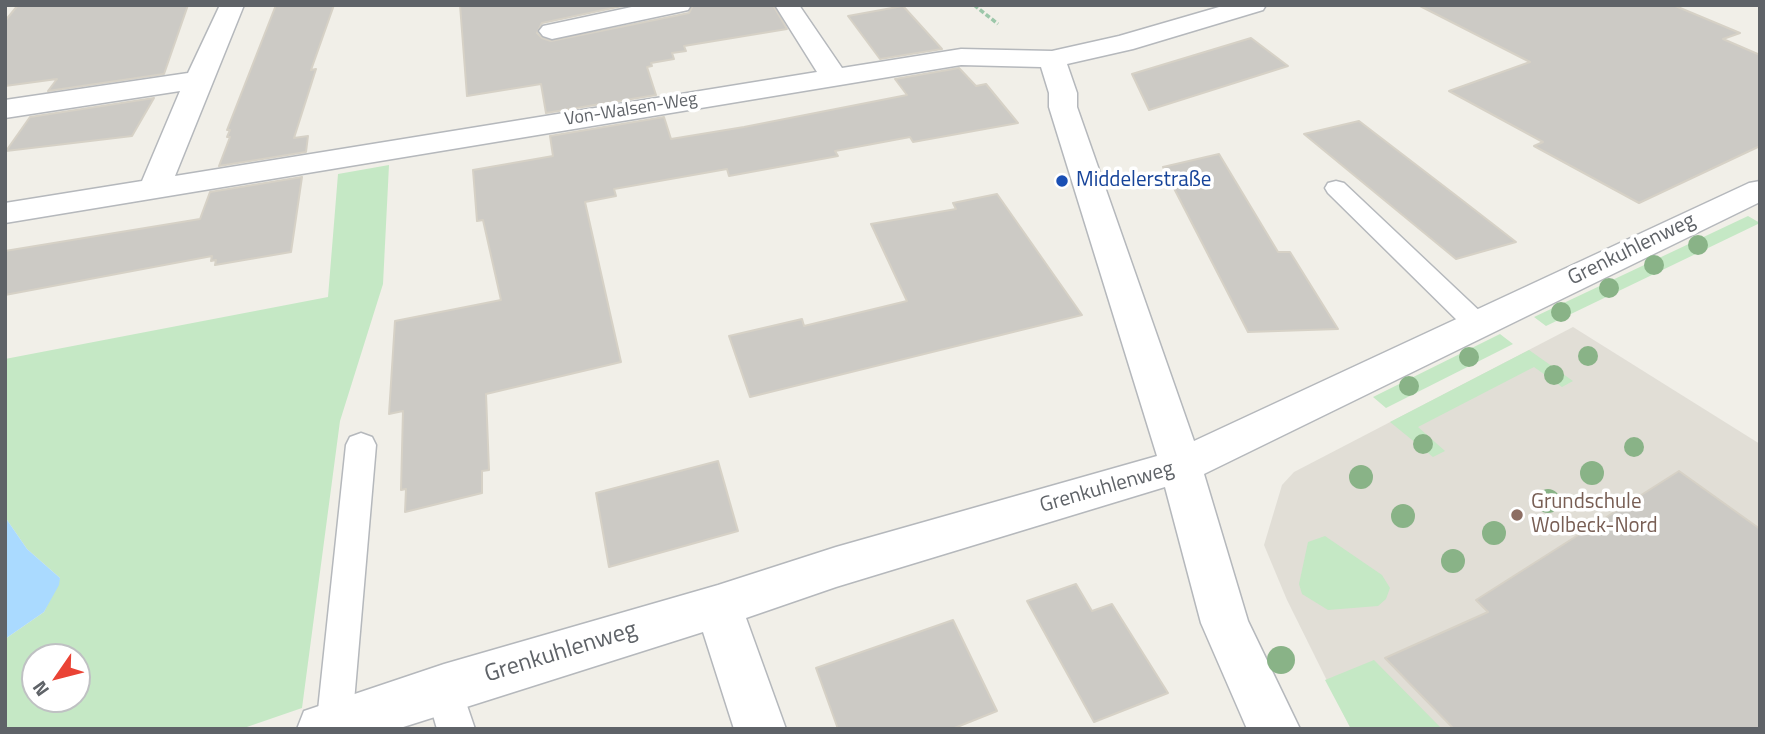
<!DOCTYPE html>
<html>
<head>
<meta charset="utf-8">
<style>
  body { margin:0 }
  #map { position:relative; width:1765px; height:734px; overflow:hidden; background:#f1efe8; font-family:"Titillium Web",sans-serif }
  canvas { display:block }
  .frame { position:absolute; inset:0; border:7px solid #5f6368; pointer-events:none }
  .north { position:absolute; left:21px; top:643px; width:70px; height:70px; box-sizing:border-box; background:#fff; border:2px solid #bfc1c3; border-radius:50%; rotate:235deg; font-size:19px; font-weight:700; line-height:28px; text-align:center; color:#5f6368 }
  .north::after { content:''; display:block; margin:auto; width:24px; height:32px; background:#ea4335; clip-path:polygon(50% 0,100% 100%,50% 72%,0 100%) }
</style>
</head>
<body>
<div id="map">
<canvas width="1765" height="734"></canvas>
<div class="frame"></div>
<div class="north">N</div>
</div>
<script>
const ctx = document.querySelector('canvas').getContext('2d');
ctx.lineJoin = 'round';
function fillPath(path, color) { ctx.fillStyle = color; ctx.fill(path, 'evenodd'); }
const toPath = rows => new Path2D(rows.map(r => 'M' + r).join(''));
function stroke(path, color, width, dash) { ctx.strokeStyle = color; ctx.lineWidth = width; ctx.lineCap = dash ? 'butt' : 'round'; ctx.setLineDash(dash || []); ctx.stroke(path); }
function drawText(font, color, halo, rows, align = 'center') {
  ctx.font = font + ' "Titillium Web",sans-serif'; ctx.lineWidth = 7; ctx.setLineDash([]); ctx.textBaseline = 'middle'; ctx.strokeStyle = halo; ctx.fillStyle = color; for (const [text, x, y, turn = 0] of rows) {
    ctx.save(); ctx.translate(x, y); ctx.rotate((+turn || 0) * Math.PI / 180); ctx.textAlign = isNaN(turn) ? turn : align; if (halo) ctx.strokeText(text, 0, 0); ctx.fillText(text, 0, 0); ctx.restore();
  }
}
fillPath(toPath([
  [1573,327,1760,444,1760,729,1351,729,1287,600,1264,545,1282,485,1294,472]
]), '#e1ded6');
fillPath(toPath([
  [389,165,383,284,340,421,302,708,241,729,5,729,5,639,44,612,60,578,27,549,5,517,5,359,328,297,338,174],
  [35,657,77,657,77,699,35,699],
  [1748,216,1760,223,1546,326,1534,317],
  [1500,334,1513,344,1386,408,1373,397],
  [1529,350,1573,381,1562,387,1534,367,1418,427,1445,451,1433,457,1390,422],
  [1325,536,1382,575,1390,588,1386,599,1378,606,1328,610,1302,594,1299,584,1308,542],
  [1374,660,1441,728,1351,729,1325,680]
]), '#c5e8c5');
fillPath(toPath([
  [5,517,27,549,60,578,59,585,44,612,5,639]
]), '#aadaff');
const building = toPath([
  [18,5,188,5,164,74,48,91,57,79,5,86,5,21,18,5],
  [276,5,334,5,311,70,316,69,294,138,308,136,306,152,219,166,230,137,227,137,230,130,227,130,276,5],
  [460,5,627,5,542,23,537,33,542,38,551,41,689,13,693,5,773,5,787,29,684,46,686,51,672,53,674,59,651,63,652,66,647,67,656,95,546,113,541,84,467,96,460,5],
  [1418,5,1673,5,1740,33,1723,39,1760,55,1760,146,1639,203,1534,146,1543,142,1449,91,1530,62,1418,5],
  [903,6,942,49,880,59,848,16,903,6],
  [1251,38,1288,66,1149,110,1132,74,1251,38],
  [959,68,976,86,986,84,1018,123,913,142,910,137,835,151,838,156,729,176,727,169,614,189,616,196,585,202,621,362,486,394,489,470,482,471,482,493,405,512,406,489,401,490,403,411,389,414,395,321,501,300,483,220,477,221,473,170,553,156,550,136,664,117,671,139,744,127,907,95,895,79,959,68],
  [154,98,132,136,6,151,30,117,154,98],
  [1359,121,1458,197,1516,242,1456,259,1304,134,1359,121],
  [1219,154,1278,252,1290,252,1338,329,1248,332,1163,167,1219,154],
  [302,177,291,252,215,265,216,260,211,261,212,256,5,295,5,251,200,219,210,192,302,177],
  [997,194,1082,315,750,397,729,336,802,319,804,326,907,301,871,224,956,209,953,203,997,194],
  [718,461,738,531,609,567,596,493,718,461],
  [1679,471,1760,529,1760,729,1454,729,1385,658,1488,612,1476,600,1679,471],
  [1076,584,1092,611,1112,604,1168,693,1094,722,1027,601,1076,584],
  [953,620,997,711,952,729,838,729,816,668,953,620]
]);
fillPath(building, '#cccac5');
stroke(building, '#d6d1c6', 2);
const service = toPath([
  [1336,181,1344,183,1486,317,1490,324,1486,331,1477,333,1468,331,1328,193,1325,188,1328,183,1336,181],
  [361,433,372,437,376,445,352,725,350,729,316,729,346,445,350,437,361,433],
  [444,670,457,676,475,729,437,729,425,688,431,676,444,670]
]);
const minor = toPath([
  [220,5,244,5,175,176,817,72,775,5,799,5,842,68,961,49,1052,51,1119,36,1226,5,1266,5,1263,10,1133,49,1067,64,1077,93,1077,107,1194,441,1749,183,1760,181,1760,202,1204,474,1248,621,1300,729,1247,729,1201,623,1165,487,836,587,746,618,786,729,734,729,703,632,397,729,297,729,304,711,444,664,718,585,836,547,1157,456,1049,107,1049,93,1041,67,961,65,5,223,5,203,142,181,180,91,5,118,5,100,188,73,220,5],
  [641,5,691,5,688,10,679,12,552,39,543,36,539,31,543,26,641,5]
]);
stroke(service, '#b5b8bc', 3);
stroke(minor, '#b5b8bc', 3);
stroke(toPath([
  [974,5,998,24]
]), '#9cc7a9', 3.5, [5, 2.5]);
fillPath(service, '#fff');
fillPath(minor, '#fff');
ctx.fillStyle = '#89b387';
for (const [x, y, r] of [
  [1698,245,10],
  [1654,265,10],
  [1609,288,10],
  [1561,312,10],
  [1588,356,10],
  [1469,357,10],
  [1554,375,10],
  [1409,386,10],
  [1423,444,10],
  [1634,447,10],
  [1592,473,12],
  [1361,477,12],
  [1548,501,12],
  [1403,516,12],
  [1494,533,12],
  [1453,561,12],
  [1281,660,14]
]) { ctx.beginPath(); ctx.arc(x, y, r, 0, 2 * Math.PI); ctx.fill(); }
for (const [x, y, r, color] of [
  [1062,181,7,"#1a4fb4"],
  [1517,515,7,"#8d6e63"]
]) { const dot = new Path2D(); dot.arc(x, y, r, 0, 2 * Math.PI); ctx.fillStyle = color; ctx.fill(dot); stroke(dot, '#fff', 2.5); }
drawText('18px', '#5f6368', '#fff', [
  ["Von-Walsen-Weg",631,110,-9]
]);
drawText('21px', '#164399', '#fff', [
  ["Middelerstraße",1076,181]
], 'left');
drawText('21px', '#5f6368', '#fff', [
  ["Grenkuhlenweg",1632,250,-26],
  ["Grenkuhlenweg",1107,488,-16]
]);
drawText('21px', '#785e54', '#fff', [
  ["Grundschule",1531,503],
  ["Wolbeck-Nord",1531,527]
], 'left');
drawText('24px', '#5f6368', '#fff', [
  ["Grenkuhlenweg",561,653,-17]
]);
</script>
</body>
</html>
